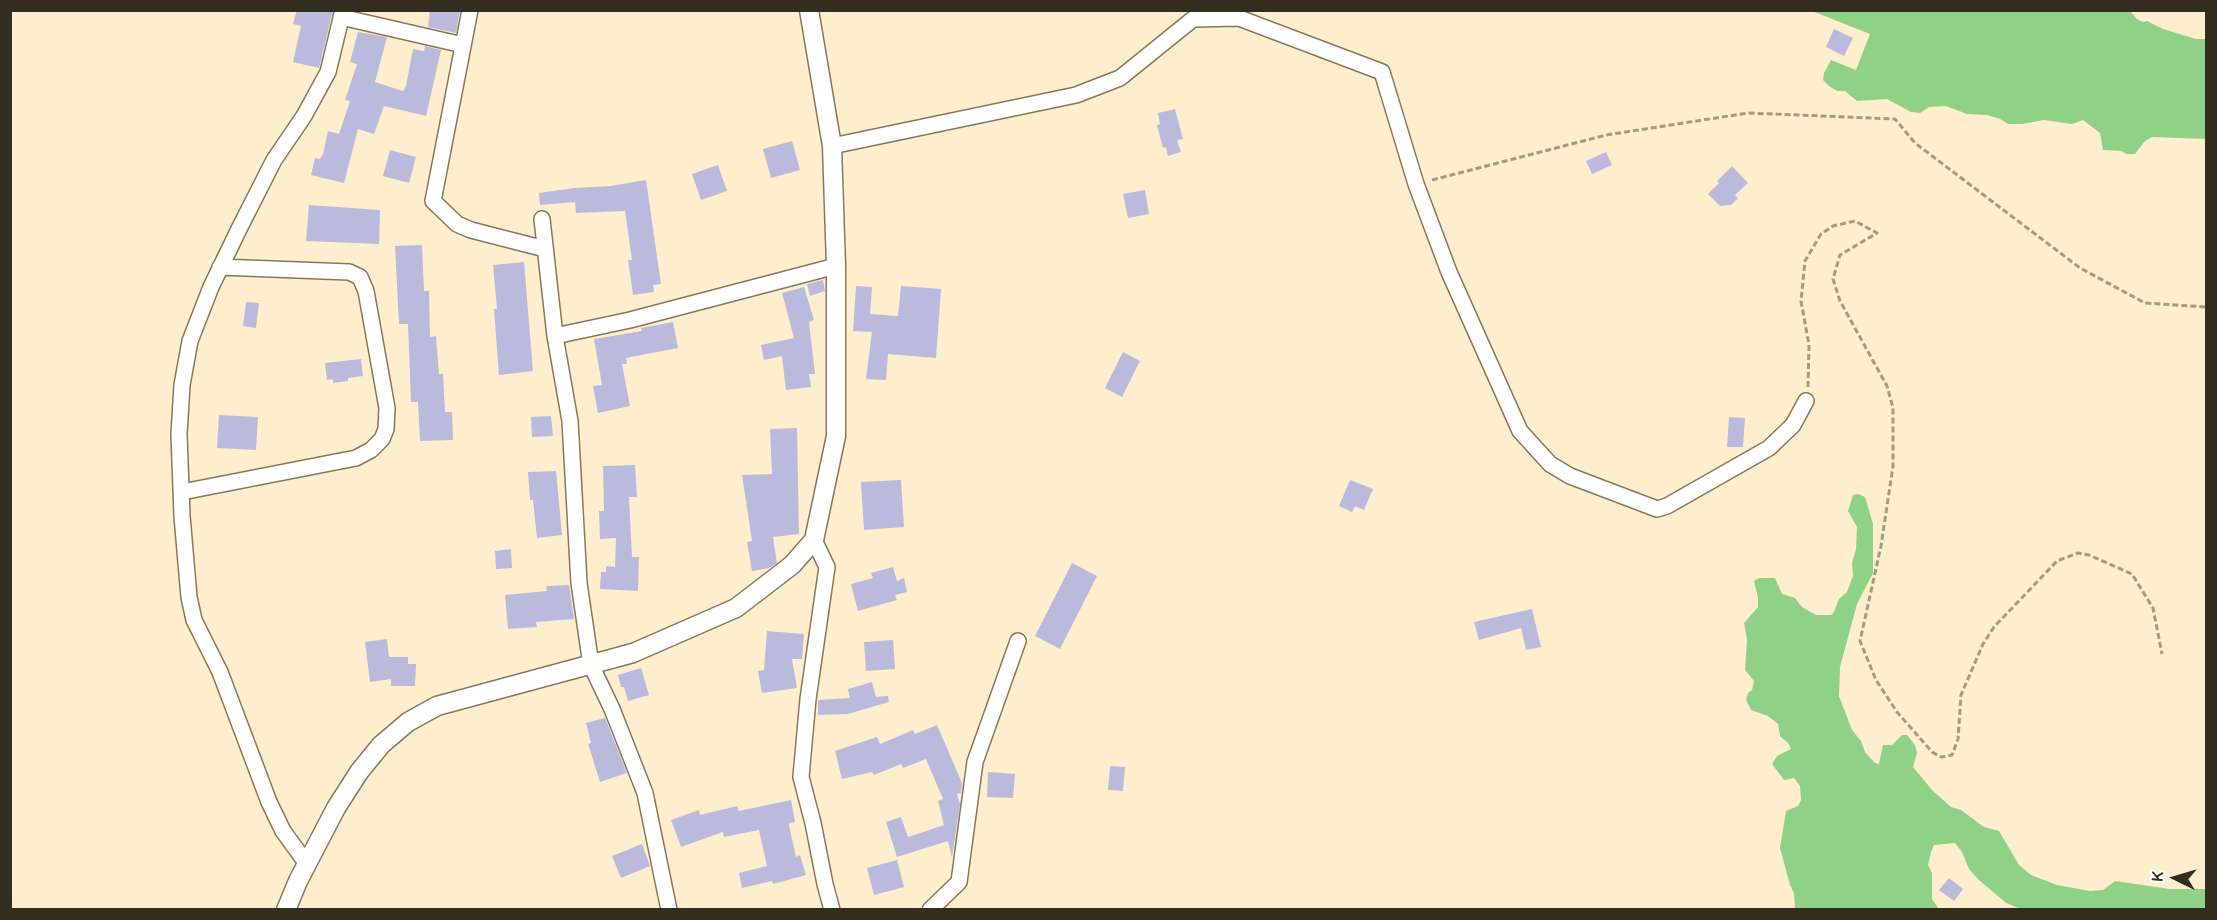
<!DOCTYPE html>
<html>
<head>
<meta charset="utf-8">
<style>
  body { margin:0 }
  #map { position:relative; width:2217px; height:920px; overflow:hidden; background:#ffeecd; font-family:Quicksand,sans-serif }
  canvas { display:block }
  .frame { position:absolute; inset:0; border:12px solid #332d20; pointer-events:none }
  .north { position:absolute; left:2145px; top:848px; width:60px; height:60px; -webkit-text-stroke:4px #fdfdfd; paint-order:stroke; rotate:275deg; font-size:16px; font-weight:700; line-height:24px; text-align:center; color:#332d20 }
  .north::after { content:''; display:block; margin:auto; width:21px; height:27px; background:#332d20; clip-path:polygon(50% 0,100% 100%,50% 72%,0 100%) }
</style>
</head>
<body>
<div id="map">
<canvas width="2217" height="920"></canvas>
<div class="frame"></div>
<div class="north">K</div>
</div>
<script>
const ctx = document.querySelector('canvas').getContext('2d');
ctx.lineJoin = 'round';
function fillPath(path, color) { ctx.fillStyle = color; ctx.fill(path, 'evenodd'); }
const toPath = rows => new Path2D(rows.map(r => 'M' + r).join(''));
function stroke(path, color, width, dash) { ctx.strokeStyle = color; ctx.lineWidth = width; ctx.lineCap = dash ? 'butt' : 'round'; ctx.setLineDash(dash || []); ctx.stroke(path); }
fillPath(toPath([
  [1812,11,2130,11,2137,19,2143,22,2147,21,2163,29,2196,39,2206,39,2206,139,2152,137,2145,141,2135,154,2127,154,2121,151,2103,150,2100,133,2083,120,2072,124,2044,120,2022,124,2008,124,2000,119,1987,115,1967,114,1946,106,1929,107,1920,113,1911,112,1887,99,1857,101,1845,91,1837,91,1829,86,1823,80,1824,73,1831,60,1856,70,1870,34],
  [1858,494,1865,497,1873,524,1873,573,1857,604,1840,667,1839,696,1852,730,1861,741,1865,752,1875,763,1879,764,1883,745,1892,745,1902,735,1907,735,1915,745,1917,753,1913,767,1933,791,1951,807,1961,810,1984,827,1999,831,2019,865,2031,875,2057,885,2090,891,2103,890,2115,881,2170,889,2206,889,2206,909,2021,909,2006,903,1979,880,1969,869,1962,852,1955,843,1934,845,1931,852,1928,865,1932,873,1932,899,1939,909,1795,908,1794,893,1790,885,1780,848,1786,811,1798,806,1801,800,1800,786,1794,778,1784,780,1772,764,1777,756,1791,749,1789,744,1780,736,1778,724,1768,716,1751,710,1746,700,1748,693,1752,690,1754,681,1745,670,1747,640,1744,623,1758,607,1758,598,1754,581,1759,578,1775,578,1782,594,1795,598,1802,607,1816,615,1831,615,1834,612,1839,599,1847,592,1853,576,1852,563,1856,549,1857,527,1848,511,1853,495]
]), '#90d188');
fillPath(toPath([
  [297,10,333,10,319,68,293,62,301,26,293,24],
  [430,10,460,10,456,33,428,27],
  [1834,29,1853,38,1844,56,1826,47],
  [358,32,387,37,375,82,403,91,406,86,413,49,424,51,425,46,441,50,426,116,384,106,374,134,358,129,344,183,311,175,315,158,320,159,323,154,328,131,339,134,350,101,345,100,357,64,350,62],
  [1175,109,1183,139,1177,140,1181,152,1168,156,1166,147,1163,148,1157,125,1160,124,1158,113],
  [792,141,800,170,771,178,763,149],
  [390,150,416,157,409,183,383,176],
  [1606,152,1612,165,1592,174,1586,161],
  [718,165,727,191,701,200,692,174],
  [1732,166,1748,183,1735,195,1738,198,1731,205,1720,206,1708,194,1719,183,1717,181],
  [646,180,661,284,653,285,654,292,633,295,628,260,632,260,625,211,576,213,575,202,540,205,539,193,574,188,611,186],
  [1145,190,1149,214,1128,218,1123,194],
  [309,205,380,210,379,244,306,241],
  [422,245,424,291,429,291,430,337,436,336,439,374,443,374,445,412,452,412,453,440,420,441,418,402,411,402,408,324,399,324,395,246],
  [524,262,533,371,499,375,494,309,497,309,493,265],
  [823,280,825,291,810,296,807,284],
  [856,286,872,287,870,314,898,316,901,286,941,289,936,358,888,354,886,380,866,379,872,332,853,331],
  [804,287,814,320,809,322,815,374,809,374,811,387,786,390,782,356,764,360,761,345,794,338,782,293],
  [246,302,259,303,256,328,243,326],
  [673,322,678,348,626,358,627,364,622,364,630,406,598,413,593,386,602,385,594,339,642,331,641,328],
  [1123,352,1140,361,1122,397,1105,388],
  [361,359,363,376,348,378,348,381,333,383,333,379,327,380,325,363],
  [219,415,258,417,256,450,217,448],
  [551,416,553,436,532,437,531,417],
  [1729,417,1745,418,1743,447,1727,447],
  [797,428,799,534,773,537,777,563,769,568,752,571,747,542,752,541,742,475,772,474,770,429],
  [635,465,637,497,629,497,632,557,639,557,638,591,600,589,601,572,606,572,606,566,615,567,616,538,600,539,599,511,604,511,603,466],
  [556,471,562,535,537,538,533,500,530,500,528,472],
  [901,480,904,527,864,530,861,482],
  [1350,480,1373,489,1364,510,1355,506,1352,512,1339,506],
  [511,549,512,568,496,569,495,551],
  [1072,563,1097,576,1060,649,1035,636],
  [893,567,897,581,904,578,907,592,895,595,897,600,858,611,851,584,873,578,871,573],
  [569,585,574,619,536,622,537,627,508,629,505,595,547,591,546,586],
  [1532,609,1541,647,1526,650,1521,628,1479,640,1474,622],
  [767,631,804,634,802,659,792,659,797,688,762,693,758,671,764,670],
  [387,639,389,657,408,657,408,664,416,664,415,686,391,686,391,679,370,682,365,642],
  [893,640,895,669,866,671,864,642],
  [641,668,649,695,628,701,624,687,621,687,618,675],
  [872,682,876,697,888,696,889,702,848,714,818,715,818,700,850,698,848,689],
  [605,718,627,773,600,782,588,744,591,743,586,723],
  [937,725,962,783,961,793,957,794,960,804,952,858,948,841,897,857,886,822,901,817,908,837,944,825,938,801,943,799,926,759,903,768,901,764,874,775,872,772,842,779,835,751,877,737,880,744,913,730,915,734],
  [1110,766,1125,767,1123,791,1108,790],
  [988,772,1015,774,1013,798,987,797],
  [791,800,795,822,789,823,790,830,796,857,800,855,806,875,773,884,772,881,742,888,739,873,767,866,759,830,724,837,723,832,681,847,671,820,699,810,700,815,737,806,739,811],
  [642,844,650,866,621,878,612,856],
  [897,860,904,887,874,895,867,868],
  [1949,878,1963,889,1954,901,1939,890]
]), '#babbdc');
const minor = toPath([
  [470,10,433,201,457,224,471,230,545,249],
  [341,17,463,45],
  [832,146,1076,95,1120,78,1193,19,1239,18,1382,72,1416,184,1449,272,1520,431,1550,464,1570,476,1657,509,1667,506,1769,448,1793,425,1806,401],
  [542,219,555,336,570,421,579,583,591,665,612,709,645,793,669,910],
  [555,336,630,320,836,266],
  [182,492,356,458,371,450,382,439,386,429,387,408,366,291,360,277,349,272,220,267],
  [814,540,827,567,808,699,801,777,813,823,825,884,832,910],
  [307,864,283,831,269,802,220,672,194,620,189,597,182,516,179,434,182,385,190,341,211,287,239,229,274,160,304,116,328,72,343,10],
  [930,910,959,882,975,762,1018,641]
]);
const tertiary = toPath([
  [286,910,298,881,336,808,359,772,381,745,408,722,437,706,633,653,736,608,792,565,814,540,836,436,836,266,832,146,809,10]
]);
stroke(minor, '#87785b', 18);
stroke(tertiary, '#87785b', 21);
stroke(toPath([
  [1432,180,1606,135,1748,113,1895,119,1915,143,2080,268,2145,303,2206,307],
  [1808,387,1809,345,1801,301,1805,261,1821,234,1833,226,1855,221,1877,233,1840,255,1833,279,1840,301,1887,386,1893,408,1893,466,1881,546,1860,641,1876,680,1897,712,1932,752,1941,757,1952,755,1958,739,1961,695,1983,644,1994,627,2057,561,2078,553,2089,555,2132,574,2153,608,2162,654]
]), '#a69a82', 3, [6, 3]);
stroke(minor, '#fff', 15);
stroke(tertiary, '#fff', 18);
</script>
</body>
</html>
